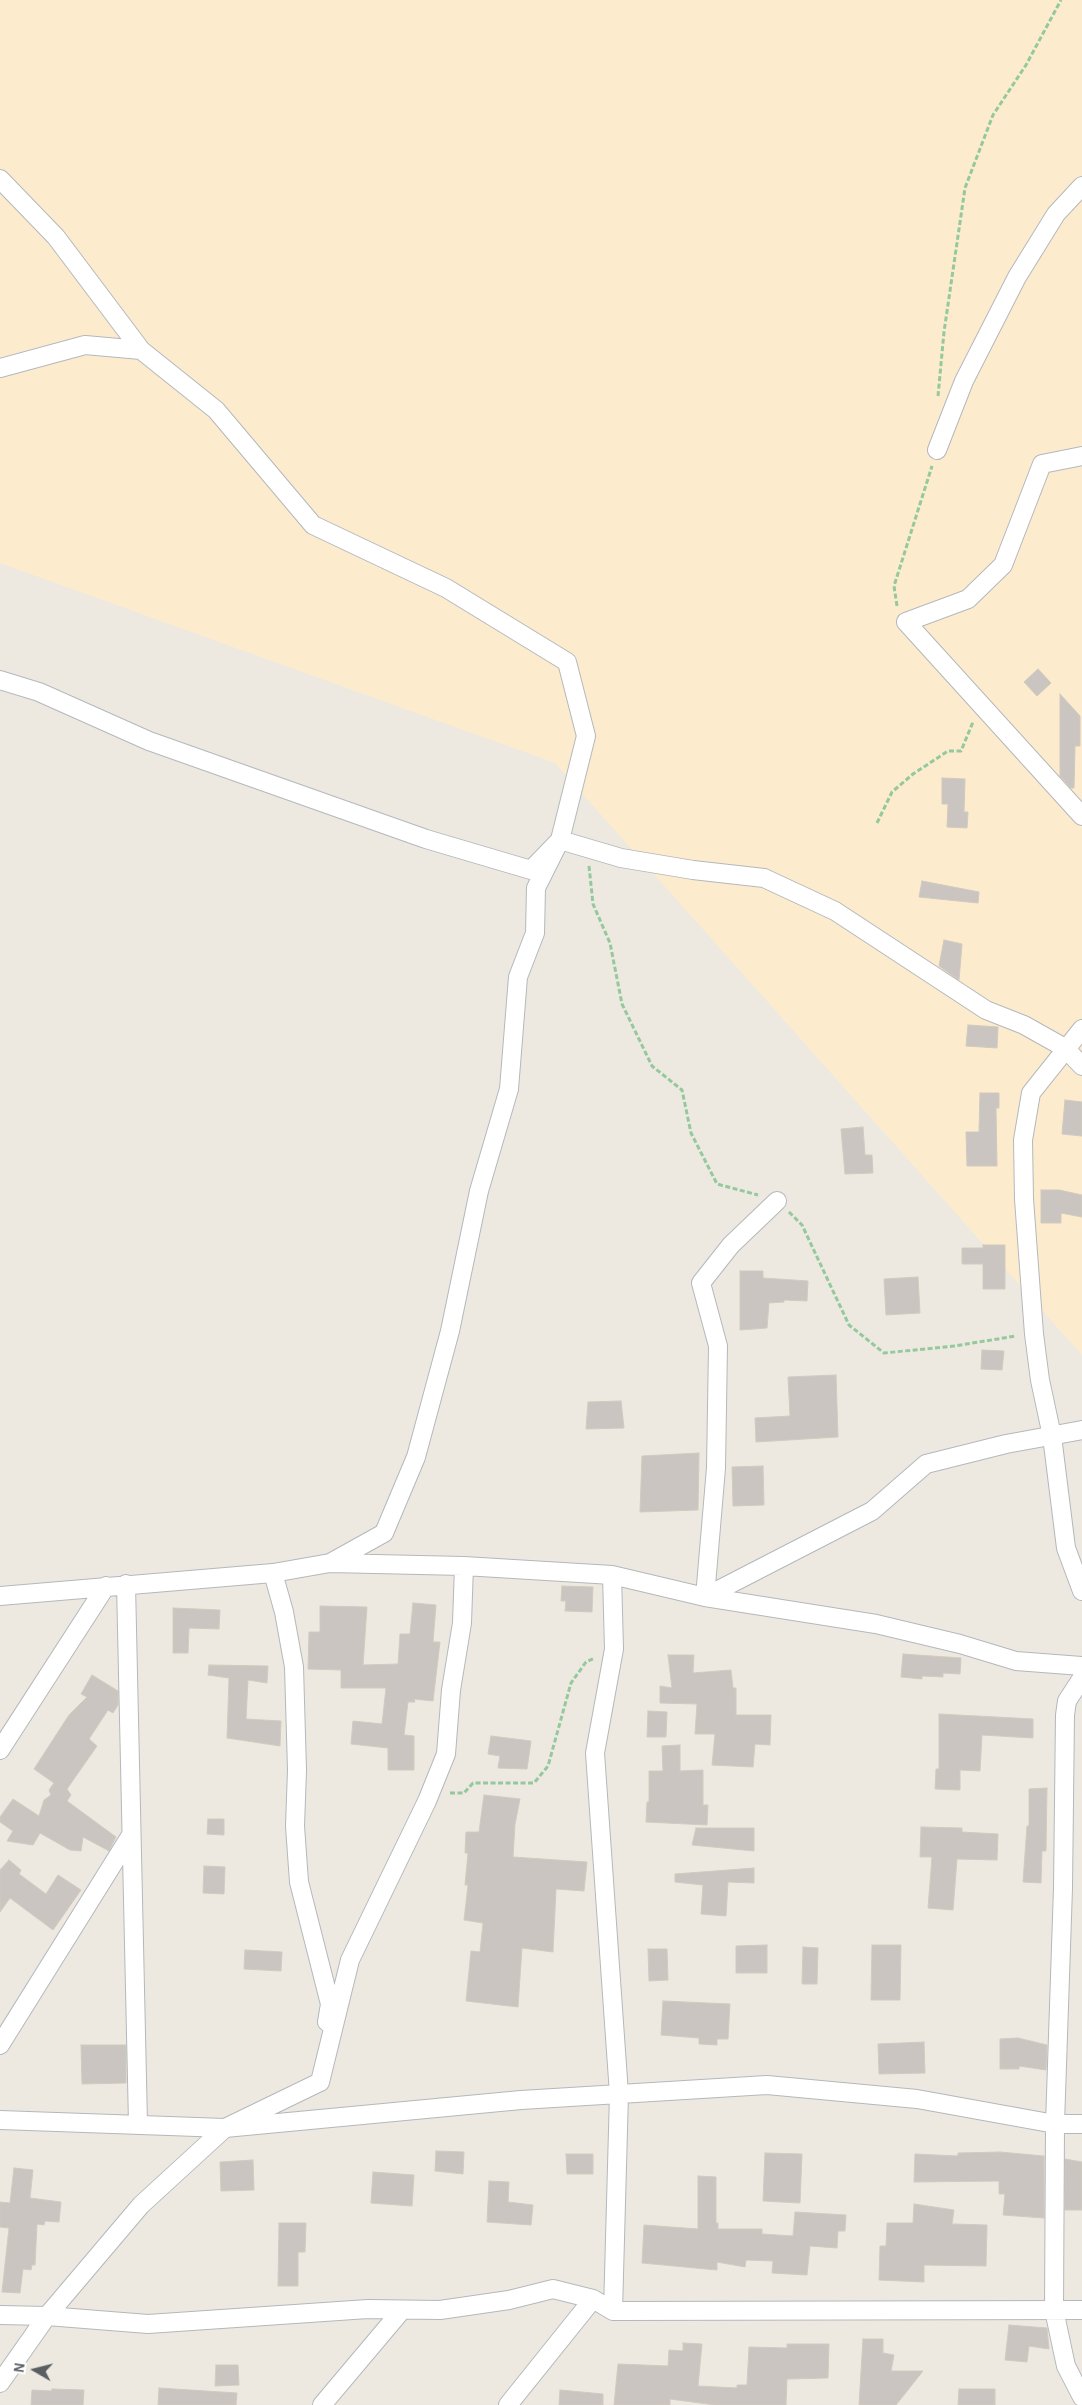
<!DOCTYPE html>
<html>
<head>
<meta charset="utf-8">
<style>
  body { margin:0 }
  #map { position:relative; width:1082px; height:2405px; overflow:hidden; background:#ede9e0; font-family:"Alegreya Sans",sans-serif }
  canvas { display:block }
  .north { position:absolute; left:10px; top:2345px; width:50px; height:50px; -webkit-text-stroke:4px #fff; paint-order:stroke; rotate:278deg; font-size:14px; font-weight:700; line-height:20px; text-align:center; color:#595e63 }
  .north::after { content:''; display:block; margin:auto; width:18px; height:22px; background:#595e63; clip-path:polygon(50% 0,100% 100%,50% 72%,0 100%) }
</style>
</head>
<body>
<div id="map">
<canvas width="1082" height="2405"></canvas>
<div class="north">N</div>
</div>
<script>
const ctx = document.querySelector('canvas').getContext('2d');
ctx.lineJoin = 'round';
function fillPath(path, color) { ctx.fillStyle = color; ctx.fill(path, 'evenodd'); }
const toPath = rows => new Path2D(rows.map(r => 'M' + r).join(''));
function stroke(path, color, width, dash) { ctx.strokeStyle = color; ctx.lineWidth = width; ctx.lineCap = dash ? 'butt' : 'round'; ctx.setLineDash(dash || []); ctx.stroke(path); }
fillPath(toPath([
  [0,0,1082,0,1082,1355,555,763,0,563]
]), '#fceccd');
const building = toPath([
  [1038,669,1051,683,1037,696,1024,682,1038,669],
  [1060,694,1080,716,1080,746,1075,746,1074,788,1071,788,1060,776,1060,694],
  [942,778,965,779,964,812,968,812,967,828,947,827,948,804,942,804,942,778],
  [922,881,979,892,978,903,919,897,922,881],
  [944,940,962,944,959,980,939,966,944,940],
  [968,1025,998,1027,997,1048,966,1046,968,1025],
  [980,1093,999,1093,999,1108,996,1108,997,1166,967,1166,966,1132,979,1132,980,1093],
  [1065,1100,1082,1102,1082,1136,1062,1134,1065,1100],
  [863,1127,865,1155,872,1155,873,1173,845,1174,841,1129,863,1127],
  [1041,1190,1059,1190,1082,1195,1082,1217,1061,1213,1061,1223,1041,1223,1041,1190],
  [983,1245,1005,1245,1005,1289,983,1289,983,1264,962,1264,962,1248,983,1248,983,1245],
  [740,1271,763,1271,763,1278,808,1281,807,1301,784,1300,784,1302,769,1303,767,1328,740,1330,740,1271],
  [918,1277,920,1313,886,1315,884,1279,918,1277],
  [982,1350,1004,1351,1002,1370,981,1369,982,1350],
  [836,1375,838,1437,756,1442,755,1418,790,1416,788,1377,836,1375],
  [621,1401,624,1428,586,1429,588,1402,621,1401],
  [699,1453,698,1510,640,1512,642,1456,699,1453],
  [763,1466,764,1505,733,1506,732,1467,763,1466],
  [562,1586,593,1587,592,1612,565,1611,566,1601,561,1601,562,1586],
  [413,1603,436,1605,433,1642,440,1642,433,1701,414,1699,415,1702,408,1702,404,1735,414,1736,414,1770,388,1770,388,1748,351,1744,353,1721,382,1724,386,1688,341,1688,341,1670,308,1669,309,1632,320,1632,320,1606,367,1607,363,1665,398,1664,400,1634,410,1634,413,1603],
  [173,1608,220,1610,219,1629,189,1628,188,1653,173,1653,173,1608],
  [903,1654,961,1658,960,1674,943,1673,943,1677,922,1676,922,1679,901,1677,903,1654],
  [668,1655,694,1655,693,1673,731,1670,733,1688,736,1688,736,1715,771,1715,770,1745,755,1744,753,1767,712,1765,715,1734,695,1734,697,1704,660,1703,660,1686,672,1688,668,1655],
  [209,1665,268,1666,267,1683,248,1680,246,1719,281,1721,280,1746,227,1738,229,1678,208,1675,209,1665],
  [92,1675,118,1691,118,1705,113,1713,108,1710,89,1739,97,1746,67,1789,71,1795,67,1801,116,1837,109,1851,83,1837,81,1851,70,1850,40,1833,33,1845,7,1841,13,1831,0,1822,0,1817,13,1799,39,1816,44,1800,51,1795,49,1790,54,1783,34,1769,69,1715,87,1697,81,1694,92,1675],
  [648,1711,667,1712,666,1737,647,1737,648,1711],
  [939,1714,1033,1719,1033,1738,982,1735,980,1771,960,1770,960,1790,935,1789,936,1769,939,1769,939,1714],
  [491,1736,531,1741,527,1769,498,1768,500,1756,488,1754,491,1736],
  [680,1745,680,1771,703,1770,703,1805,708,1805,707,1825,646,1822,647,1802,649,1802,649,1771,663,1771,662,1746,680,1745],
  [1047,1788,1046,1851,1042,1851,1041,1883,1023,1882,1027,1826,1029,1826,1029,1789,1047,1788],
  [484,1795,520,1799,515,1824,513,1857,587,1862,584,1891,556,1889,553,1952,522,1948,518,2007,466,2001,471,1951,480,1952,483,1923,464,1920,468,1885,465,1885,468,1853,465,1853,466,1832,479,1832,484,1795],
  [208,1819,224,1819,224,1835,207,1834,208,1819],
  [921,1827,962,1828,962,1832,998,1834,997,1860,957,1859,953,1910,928,1908,932,1857,920,1857,921,1827],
  [696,1828,754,1828,754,1851,692,1845,696,1828],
  [9,1860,21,1870,19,1874,46,1894,58,1875,81,1890,53,1930,10,1898,0,1912,0,1870,9,1860],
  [204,1866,225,1867,224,1894,203,1893,204,1866],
  [754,1868,754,1883,728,1882,726,1916,701,1914,703,1885,675,1882,675,1874,754,1868],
  [767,1945,767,1973,736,1973,736,1946,767,1945],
  [872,1945,901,1945,900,2000,871,2000,872,1945],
  [803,1947,818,1948,817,1984,802,1984,803,1947],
  [648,1949,667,1949,668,1980,649,1981,648,1949],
  [245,1950,282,1952,281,1971,244,1969,245,1950],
  [663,2001,730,2004,728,2039,717,2039,717,2045,699,2044,699,2038,661,2035,663,2001],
  [1018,2038,1047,2045,1046,2070,1019,2066,1019,2069,1000,2069,1000,2039,1018,2038],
  [924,2042,925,2073,879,2074,878,2044,924,2042],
  [81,2045,126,2045,126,2083,82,2084,81,2045],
  [436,2151,464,2152,463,2174,435,2171,436,2151],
  [1000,2152,1044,2156,1044,2218,1003,2215,1005,2194,999,2194,999,2181,914,2182,915,2154,958,2156,958,2153,1000,2152],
  [765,2153,802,2154,800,2203,763,2201,765,2153],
  [566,2154,593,2154,593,2174,567,2174,566,2154],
  [1065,2159,1082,2162,1082,2210,1065,2210,1065,2159],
  [253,2160,254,2190,221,2191,220,2162,253,2160],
  [14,2168,33,2170,30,2198,61,2202,59,2222,45,2221,44,2225,37,2224,35,2265,32,2265,31,2270,23,2269,20,2293,2,2292,9,2228,0,2227,0,2202,10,2203,14,2168],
  [373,2172,414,2175,412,2206,371,2203,373,2172],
  [698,2176,716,2177,716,2223,718,2223,718,2229,762,2229,762,2234,793,2236,795,2212,846,2215,845,2231,838,2231,837,2248,810,2246,807,2275,772,2273,773,2261,746,2260,745,2267,717,2262,717,2270,642,2263,644,2225,698,2229,698,2176],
  [489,2181,509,2182,508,2202,533,2205,531,2225,487,2222,489,2181],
  [914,2204,954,2210,952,2224,987,2225,986,2266,924,2265,924,2282,879,2280,880,2246,886,2246,887,2223,913,2223,914,2204],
  [279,2223,306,2223,305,2252,298,2252,298,2286,278,2286,279,2223],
  [1009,2325,1047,2328,1049,2349,1029,2346,1027,2362,1005,2360,1009,2325],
  [863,2339,883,2339,883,2353,894,2355,891,2371,923,2371,896,2405,859,2405,863,2339],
  [683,2343,702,2344,698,2386,737,2388,737,2385,747,2385,749,2347,787,2348,787,2344,829,2344,828,2378,787,2379,786,2405,715,2405,670,2399,670,2405,614,2405,618,2364,668,2366,669,2350,683,2351,683,2343],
  [216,2365,238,2365,239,2385,215,2386,216,2365],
  [159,2388,237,2393,236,2405,158,2405,159,2388],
  [52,2389,84,2390,83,2405,31,2405,32,2390,52,2391,52,2389],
  [959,2389,995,2389,995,2405,958,2405,959,2389],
  [560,2390,603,2394,603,2405,559,2405,560,2390]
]);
fillPath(building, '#cac5c0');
stroke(building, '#d2cabf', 1);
const minor = toPath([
  [0,179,56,237,141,350],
  [0,368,85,345,141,350,216,410,313,525,446,588,567,662,586,736,560,840,536,888,535,933,518,977,509,1089,479,1191,450,1331,416,1457,384,1533,330,1563],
  [937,450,964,381,1017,277,1056,214,1082,186],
  [1082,456,1042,464,1003,565,968,599,906,622,1082,816],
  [0,680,39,692,149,741,426,839,531,870,560,840,621,858,693,870,764,878,835,911,986,1010,1024,1025,1065,1048,1082,1066],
  [1082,1029,1031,1093,1023,1140,1024,1199,1034,1334,1040,1380,1052,1436,1066,1548,1082,1591],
  [273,1573,284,1612,294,1667,297,1770,295,1826,299,1882,330,2004,327,2022],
  [612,1575,614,1649,595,1753,619,2094,613,2311],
  [126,1584,138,2124],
  [0,1596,273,1573,330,1563,464,1566,612,1575,705,1597,876,1624,960,1644,1016,1661,1082,1666],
  [705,1597,716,1468,718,1346,701,1283,731,1245,777,1201],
  [705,1597,872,1511,926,1464,1006,1444,1082,1430],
  [1082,1678,1067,1701,1065,1715,1063,1888,1055,2124,1054,2310,1066,2366,1082,2397],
  [0,1750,106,1586],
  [0,2045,131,1835],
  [0,2120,225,2128,521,2100,767,2085,917,2099,1055,2124,1082,2124],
  [0,2315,47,2316,148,2324,368,2309,440,2310,509,2300,553,2289,593,2299],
  [0,2383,47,2316,141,2205,225,2128,320,2082,350,1960,427,1801,446,1754,451,1690,462,1623,464,1566],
  [322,2405,402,2310],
  [508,2405,593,2299,613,2311,1082,2310]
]);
stroke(minor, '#b4b8bc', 20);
stroke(toPath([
  [938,396,944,332,965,188,993,115,1026,65,1061,0],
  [897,606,894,586,932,466],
  [877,823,892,792,913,774,948,751,961,751,973,722],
  [589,866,593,904,610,943,622,1004,652,1066,682,1090,691,1133,717,1184,758,1195],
  [789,1212,802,1225,849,1325,884,1353,954,1346,1016,1336],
  [450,1793,464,1793,473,1783,534,1783,548,1766,571,1683,586,1662,595,1658]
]), '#94c89d', 3, [5, 2.5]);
stroke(minor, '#fff', 18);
</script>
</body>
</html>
